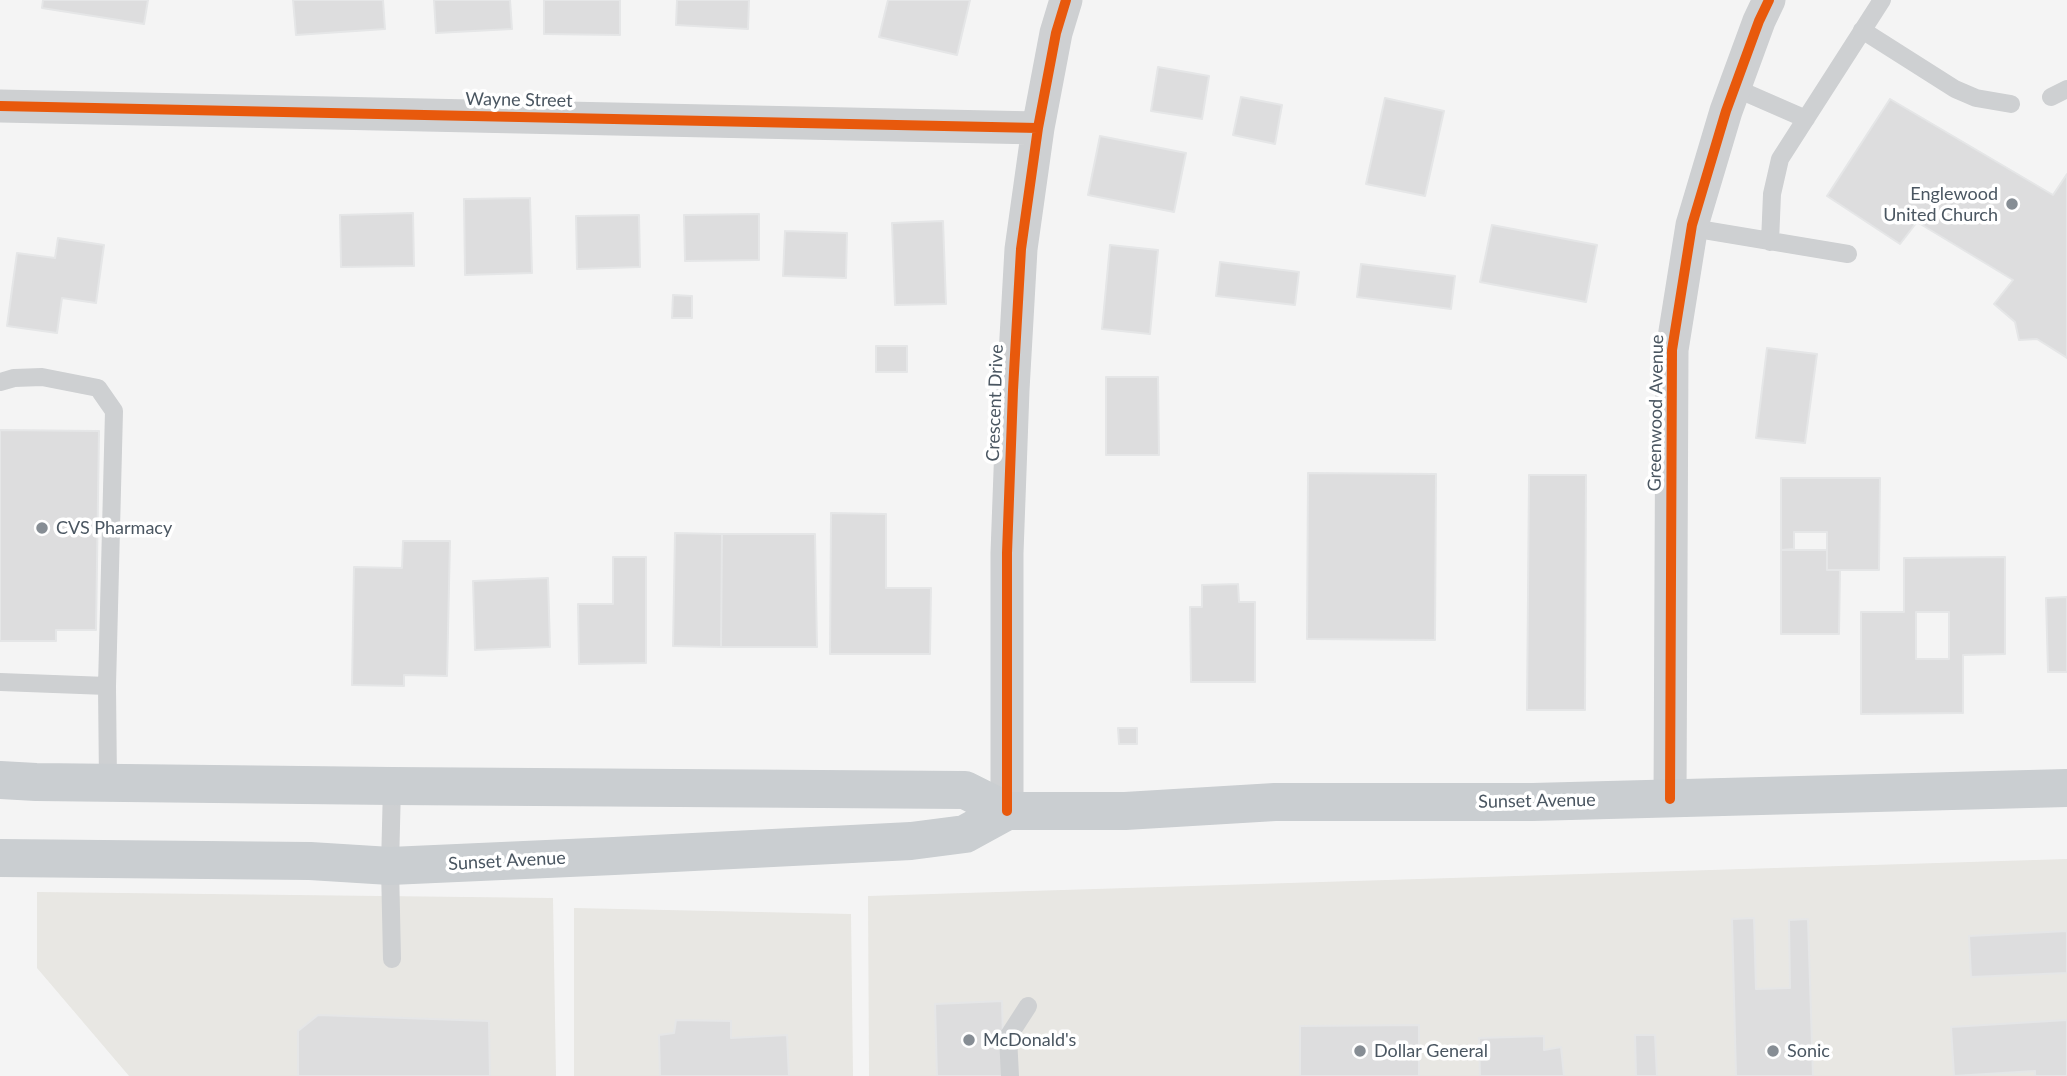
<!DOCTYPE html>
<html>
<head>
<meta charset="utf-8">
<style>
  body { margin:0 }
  canvas { display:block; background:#f4f4f4 }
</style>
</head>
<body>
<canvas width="2067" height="1076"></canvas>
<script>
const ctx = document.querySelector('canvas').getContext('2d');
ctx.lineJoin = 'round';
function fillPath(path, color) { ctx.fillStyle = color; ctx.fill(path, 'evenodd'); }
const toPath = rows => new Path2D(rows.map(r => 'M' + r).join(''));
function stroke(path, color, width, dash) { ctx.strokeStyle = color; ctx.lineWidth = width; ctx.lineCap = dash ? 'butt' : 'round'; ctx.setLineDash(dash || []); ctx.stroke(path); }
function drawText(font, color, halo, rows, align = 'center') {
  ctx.font = font + ' Lato,sans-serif'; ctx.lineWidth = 7; ctx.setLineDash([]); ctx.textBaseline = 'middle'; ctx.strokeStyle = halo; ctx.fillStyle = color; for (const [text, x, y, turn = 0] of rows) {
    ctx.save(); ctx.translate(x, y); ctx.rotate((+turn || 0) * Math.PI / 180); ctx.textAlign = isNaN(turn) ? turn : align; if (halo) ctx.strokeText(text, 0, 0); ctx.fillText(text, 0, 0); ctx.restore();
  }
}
fillPath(toPath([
  [2067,859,2067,1076,869,1076,868,896],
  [37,892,553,898,556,1076,129,1076,37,968],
  [574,908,851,914,853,1076,574,1076]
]), '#e8e7e3');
const building = toPath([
  [43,0,148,0,144,24,42,8,43,0],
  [293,0,383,0,385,29,296,35,293,0],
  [434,0,510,0,512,29,436,33,434,0],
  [544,0,620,0,620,35,544,34,544,0],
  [677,0,749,0,748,29,676,25,677,0],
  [888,0,970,0,957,55,879,37,888,0],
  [1158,67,1209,76,1202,119,1151,111,1158,67],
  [1241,97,1282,105,1275,144,1233,135,1241,97],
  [1385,98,1444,111,1425,196,1366,184,1385,98],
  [1890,99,2053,195,2067,174,2067,358,2037,339,2019,340,2015,322,1994,304,2013,280,1917,222,1900,244,1827,196,1890,99],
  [1100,136,1186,153,1174,212,1088,195,1100,136],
  [530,198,532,273,465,275,464,199,530,198],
  [413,213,414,266,341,267,340,215,413,213],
  [759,214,759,260,685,261,684,215,759,214],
  [639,215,640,267,577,269,576,216,639,215],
  [943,221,946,304,895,305,892,223,943,221],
  [1492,225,1597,245,1586,302,1480,282,1492,225],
  [785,231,847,233,846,278,783,276,785,231],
  [58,238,104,245,96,303,62,298,57,333,7,326,17,253,55,258,58,238],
  [1110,245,1158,250,1150,334,1102,329,1110,245],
  [1220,262,1299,272,1295,305,1216,296,1220,262],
  [1361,264,1455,276,1451,309,1357,297,1361,264],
  [673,295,692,296,692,318,672,318,673,295],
  [876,346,907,346,907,372,876,372,876,346],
  [1767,348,1817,354,1805,443,1756,438,1767,348],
  [1106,377,1158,377,1159,455,1106,455,1106,377],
  [0,430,99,431,96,630,56,630,56,641,0,641,0,430],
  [1308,473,1436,474,1435,640,1307,639,1308,473],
  [1529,475,1586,475,1585,710,1527,710,1529,475],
  [1781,478,1880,478,1879,570,1827,570,1827,532,1794,532,1794,549,1781,550,1781,478],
  [831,513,886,514,886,588,931,588,930,654,830,654,831,513],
  [675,533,722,534,721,647,673,646,675,533],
  [722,534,815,534,817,647,721,647,722,534],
  [403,541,450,541,447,676,404,675,404,686,352,685,354,567,402,568,403,541],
  [1781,550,1827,550,1827,570,1840,570,1839,634,1781,634,1781,550],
  [613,557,646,557,646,663,579,664,578,604,613,604,613,557],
  [2005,557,2005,654,1963,655,1963,713,1861,714,1861,612,1904,612,1904,558,2005,557],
  [1916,612,1949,612,1949,659,1916,659,1916,612],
  [548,578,550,647,475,650,473,581,548,578],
  [1238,584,1239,602,1255,602,1255,682,1191,682,1190,607,1202,607,1202,585,1238,584],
  [2067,597,2067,672,2048,672,2046,598,2067,597],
  [1118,728,1137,728,1137,744,1119,744,1118,728],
  [1754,918,1756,989,1790,988,1789,920,1808,919,1813,1076,1736,1076,1732,919,1754,918],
  [2067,931,2067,973,1971,977,1969,936,2067,931],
  [1002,1001,1004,1076,937,1076,935,1004,1002,1001],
  [318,1015,489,1021,490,1076,298,1076,298,1031,318,1015],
  [676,1020,731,1021,731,1038,787,1035,789,1076,660,1076,659,1035,674,1033,676,1020],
  [2067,1020,2067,1076,2035,1076,2035,1071,1954,1076,1951,1027,2067,1020],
  [1419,1025,1419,1076,1300,1076,1300,1026,1419,1025],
  [1635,1035,1655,1035,1657,1076,1636,1076,1635,1035],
  [1544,1036,1544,1050,1561,1047,1564,1076,1480,1076,1479,1038,1544,1036]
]);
fillPath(building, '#ddddde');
stroke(building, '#e5e6e7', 2);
stroke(toPath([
  [1862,30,1955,89,1976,98,2011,104],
  [1735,88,1806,119],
  [2051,97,2067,89],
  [1692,228,1848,254],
  [1770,242,1772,194,1780,159,1882,0],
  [0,382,14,378,42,377,98,388,114,411,107,686],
  [0,682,107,686,108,783],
  [392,786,390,866,392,959],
  [1010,1076,1008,1037,1028,1006]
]), '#ced0d2', 18);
stroke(toPath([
  [0,106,1038,128],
  [1670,799,1672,350,1692,225,1726,111,1759,21,1769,0],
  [1007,811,1007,553,1013,390,1021,249,1038,128,1056,33,1066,0]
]), '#ced0d2', 33);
stroke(toPath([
  [0,780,36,782,392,786,965,790,1007,811,1125,811,1275,802,1532,802,2067,788],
  [0,858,310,861,390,866,614,856,911,841,965,834,1007,811]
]), '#caced1', 38);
stroke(toPath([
  [0,106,1038,128],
  [1670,799,1672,350,1692,225,1726,111,1759,21,1769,0],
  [1007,811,1007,553,1013,390,1021,249,1038,128,1056,33,1066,0]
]), '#e8590c', 10);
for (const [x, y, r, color] of [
  [2012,204,7,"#868d94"],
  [42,528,7,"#868d94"],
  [969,1040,7,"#868d94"],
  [1360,1051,7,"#868d94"],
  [1773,1051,7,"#868d94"]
]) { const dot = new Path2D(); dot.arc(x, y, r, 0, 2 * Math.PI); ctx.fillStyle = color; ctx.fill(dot); stroke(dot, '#fff', 2.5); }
drawText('18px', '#4a5661', '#fff', [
  ["Wayne Street",519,100,1],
  ["Crescent Drive",995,403,-88],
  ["Greenwood Avenue",1656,413,-89],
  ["Sunset Avenue",1537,801,-1],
  ["Sunset Avenue",507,861,-3]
]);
drawText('18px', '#4a5661', '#fff', [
  ["Englewood",1998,194,"right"],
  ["United Church",1998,215,"right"],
  ["CVS Pharmacy",56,528],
  ["McDonald's",983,1040],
  ["Dollar General",1374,1051],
  ["Sonic",1787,1051]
], 'left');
</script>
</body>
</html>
